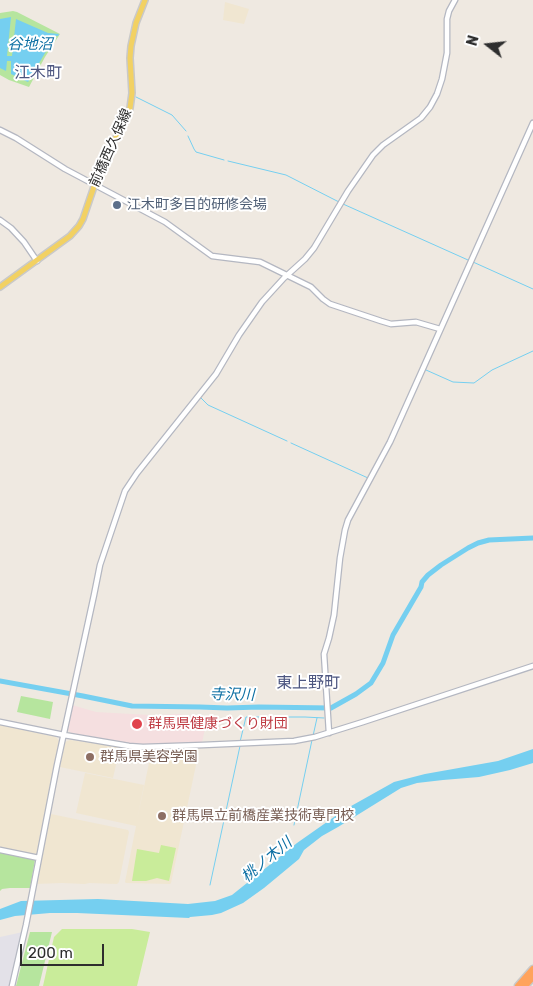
<!DOCTYPE html>
<html>
<head>
<meta charset="utf-8">
<style>
  body { margin:0 }
  #map { position:relative; width:533px; height:986px; overflow:hidden; background:#efe9e1; font-family:Rubik,sans-serif }
  canvas { display:block }
  .north { position:absolute; left:463px; top:20px; width:50px; height:50px; -webkit-text-stroke:4px #fff; paint-order:stroke; rotate:286deg; font-size:14px; font-weight:700; line-height:20px; text-align:center; color:#2e2e2e }
  .north::after { content:''; display:block; margin:auto; width:18px; height:22px; background:#2e2e2e; clip-path:polygon(50% 0,100% 100%,50% 72%,0 100%) }
  .scale { position:absolute; left:20px; top:944px; width:84px; height:22px; box-sizing:border-box; border:2px solid #2e2e2e; border-top:0; padding-left:6px; font-size:15px; line-height:18px; white-space:nowrap; color:#2e2e2e; -webkit-text-stroke:4px #fff; paint-order:stroke }
</style>
</head>
<body>
<div id="map">
<canvas width="533" height="986"></canvas>
<div class="north">N</div>
<div class="scale">200 m</div>
</div>
<script>
const ctx = document.querySelector('canvas').getContext('2d');
ctx.lineJoin = 'round';
function fillPath(path, color) { ctx.fillStyle = color; ctx.fill(path, 'evenodd'); }
const toPath = rows => new Path2D(rows.map(r => 'M' + r).join(''));
function stroke(path, color, width, dash) { ctx.strokeStyle = color; ctx.lineWidth = width; ctx.lineCap = dash ? 'butt' : 'round'; ctx.setLineDash(dash || []); ctx.stroke(path); }
function drawText(font, color, halo, rows, align = 'center') {
  ctx.font = font + ' Rubik,"Noto Sans JP",sans-serif'; ctx.lineWidth = 4; ctx.setLineDash([]); ctx.textBaseline = 'middle'; ctx.strokeStyle = halo; ctx.fillStyle = color; for (const [text, x, y, turn = 0] of rows) {
    ctx.save(); ctx.translate(x, y); ctx.rotate((+turn || 0) * Math.PI / 180); ctx.textAlign = isNaN(turn) ? turn : align; if (halo) ctx.strokeText(text, 0, 0); ctx.fillText(text, 0, 0); ctx.restore();
  }
}
fillPath(toPath([
  [23,932,10,986,0,986,0,937]
]), '#e3e1e8');
fillPath(toPath([
  [225,2,249,9,244,24,223,20],
  [0,725,56,737,59,741,37,855,0,848],
  [70,740,120,747,113,778,60,767,65,742],
  [152,749,199,749,199,751,171,883,170,884,126,883,125,882,136,826,76,813,85,773,144,785,137,820],
  [51,814,128,830,129,832,119,882,117,884,89,883,85,884,62,883,35,884,48,815]
]), '#f0e6d1');
fillPath(toPath([
  [72,705,96,712,150,715,151,718,156,719,156,715,178,714,207,718,202,743,154,745,123,743,71,733,67,729]
]), '#f5dfe0');
fillPath(toPath([
  [13,11,17,12,60,34,45,57,29,87,9,80,0,75,0,13],
  [21,696,53,702,50,719,17,712],
  [0,852,35,860,30,888,10,888,2,889,0,891],
  [30,932,52,932,39,986,16,986]
]), '#b6e59e');
fillPath(toPath([
  [161,845,176,848,169,881,157,878,146,881,132,881,137,849,159,853],
  [62,929,132,929,150,932,137,986,43,986,54,937]
]), '#c9ec9a');
fillPath(toPath([
  [11,17,7,56,12,56,16,19,48,33,59,34,58,36,55,36,28,82,11,74,11,61,7,61,6,71,0,68,0,19],
  [533,749,533,763,510,770,479,777,443,780,417,783,401,788,338,827,322,836,304,850,299,859,264,888,243,903,221,913,212,915,190,917,189,918,77,913,50,913,15,916,0,920,0,909,21,901,98,899,188,904,215,901,232,895,297,843,344,810,394,782,425,774,498,761]
]), '#75cff0');
stroke(toPath([
  [136,97,172,115,186,131],
  [188,136,194,149,196,152,224,160],
  [228,161,286,175,339,202],
  [343,204,468,260],
  [473,262,533,289],
  [426,370,453,382,474,383,492,370,533,351],
  [200,397,208,405,287,441],
  [291,443,368,478],
  [313,736,317,718],
  [240,742,246,717,305,717,324,718],
  [294,825,312,740],
  [210,885,240,746]
]), '#75cff0', 1);
stroke(toPath([
  [0,681,83,696,132,706,200,707,227,708,259,707,331,708,356,694,371,683,383,663,393,635,421,587,422,582,428,575,441,565,468,548,478,543,489,540,533,538]
]), '#75cff0', 5);
const secondary = toPath([
  [0,130,16,138,65,169,165,222,212,256,260,262,311,287,323,299,330,304,381,321,391,324,416,322,440,329],
  [0,220,11,228,24,242,37,261],
  [0,722,64,735,129,746,143,747,203,745,294,741,315,737,363,722,533,666],
  [329,733,324,654,329,638,334,615,340,558,345,530,348,520,390,442,533,123],
  [0,850,39,858],
  [12,986,26,925,57,765,94,595,100,565,125,491,137,473,216,374,239,335,262,302,284,278,305,259,314,248,348,191,373,155,383,145,421,118,430,107,437,94,442,79,447,53,447,19,449,11,455,0]
]);
const primary = toPath([
  [0,287,70,236,79,226,83,219,102,163,107,152,123,126,130,108,132,93,130,58,131,46,136,23,145,0]
]);
const highway = toPath([
  [518,986,533,969],
  [525,986,533,977]
]);
stroke(secondary, '#b4b7c1', 7);
stroke(primary, '#c9c9c9', 8);
stroke(highway, '#c9c9c9', 9);
stroke(secondary, '#fff', 4.5);
stroke(primary, '#f2d163', 5);
stroke(highway, '#ffa35c', 6);
for (const [x, y, r, color] of [
  [117,205,5,"#5c6f8a"],
  [137,724,6,"#e0444e"],
  [90,757,5,"#8d6e63"],
  [162,816,5,"#8d6e63"]
]) { const dot = new Path2D(); dot.arc(x, y, r, 0, 2 * Math.PI); ctx.fillStyle = color; ctx.fill(dot); stroke(dot, '#fff', 2); }
drawText('14px', '#2e2e2e', '#fff', [
  ["前橋西久保線",111,148,-66]
]);
drawText('14px', '#4e5e75', '#fff', [
  ["江木町多目的研修会場",127,205]
], 'left');
drawText('14px', '#be3a42', '#fff', [
  ["群馬県健康づくり財団",148,724]
], 'left');
drawText('14px', '#785e54', '#fff', [
  ["群馬県美容学園",100,757],
  ["群馬県立前橋産業技術専門校",172,816]
], 'left');
drawText('italic 15px', '#0d6fa3', '#fff', [
  ["谷地沼",30,45],
  ["寺沢川",232,695,1],
  ["桃ノ木川",267,860,-40]
]);
drawText('16px', '#4d5680', '#fff', [
  ["江木町",38,73],
  ["東上野町",308,683]
]);
</script>
</body>
</html>
